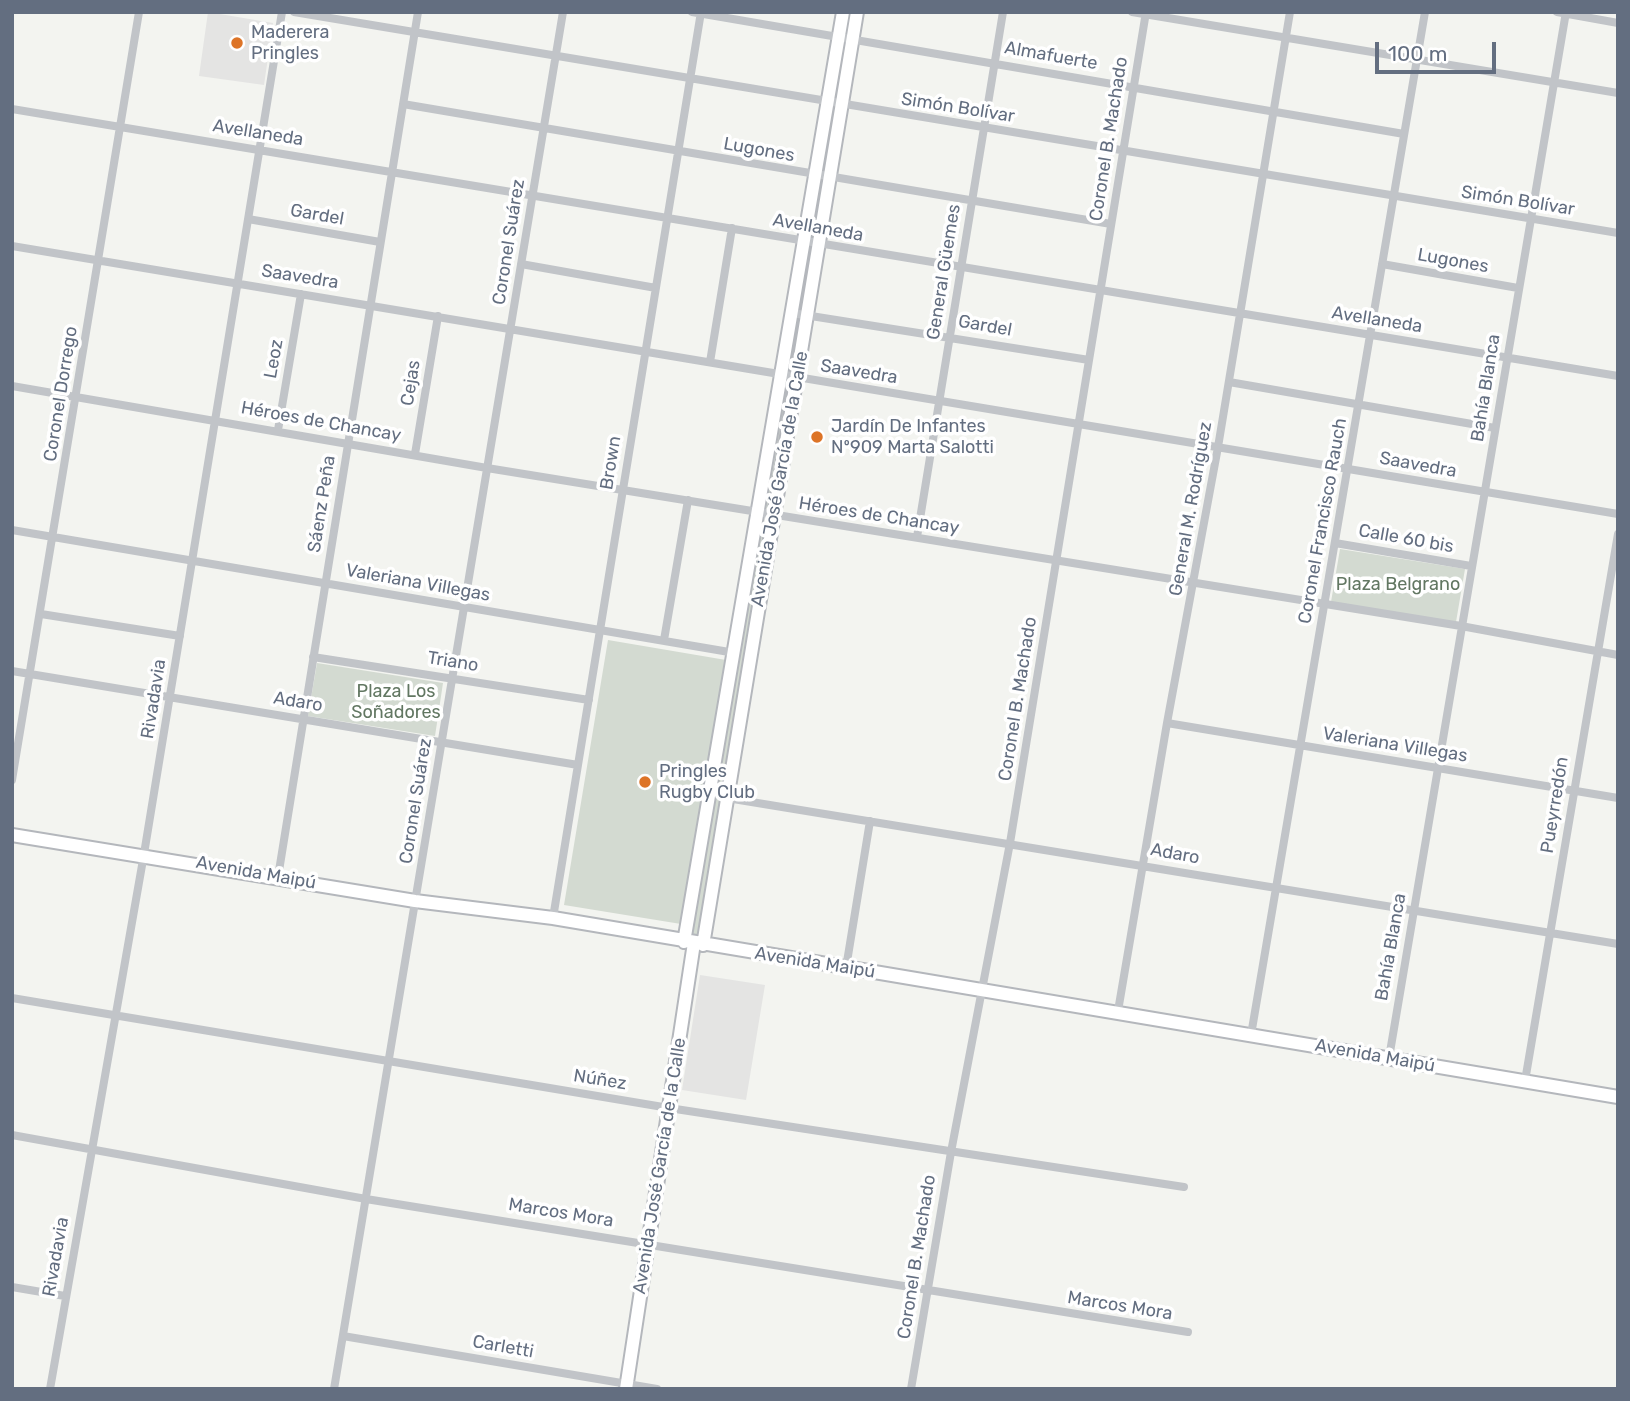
<!DOCTYPE html>
<html>
<head>
<meta charset="utf-8">
<style>
  body { margin:0 }
  #map { position:relative; width:1630px; height:1401px; overflow:hidden; background:#f3f4f0; font-family:Rubik,sans-serif }
  canvas { display:block }
  .frame { position:absolute; inset:0; border:14px solid #636e80; pointer-events:none }
  .scale { position:absolute; left:1375px; top:42px; width:121px; height:32px; box-sizing:border-box; border:4px solid #636e80; border-top:0; padding-left:9px; font-size:21px; line-height:24px; white-space:nowrap; color:#636e80; -webkit-text-stroke:5px #fff; paint-order:stroke }
</style>
</head>
<body>
<div id="map">
<canvas width="1630" height="1401"></canvas>
<div class="frame"></div>
<div class="scale">100 m</div>
</div>
<script>
const ctx = document.querySelector('canvas').getContext('2d');
ctx.lineJoin = 'round';
function fillPath(path, color) { ctx.fillStyle = color; ctx.fill(path, 'evenodd'); }
const toPath = rows => new Path2D(rows.map(r => 'M' + r).join(''));
function stroke(path, color, width, dash) { ctx.strokeStyle = color; ctx.lineWidth = width; ctx.lineCap = dash ? 'butt' : 'round'; ctx.setLineDash(dash || []); ctx.stroke(path); }
function drawText(font, color, halo, rows, align = 'center') {
  ctx.font = font + ' Rubik,sans-serif'; ctx.lineWidth = 7; ctx.setLineDash([]); ctx.textBaseline = 'middle'; ctx.strokeStyle = halo; ctx.fillStyle = color; for (const [text, x, y, turn = 0] of rows) {
    ctx.save(); ctx.translate(x, y); ctx.rotate((+turn || 0) * Math.PI / 180); ctx.textAlign = isNaN(turn) ? turn : align; if (halo) ctx.strokeText(text, 0, 0); ctx.fillText(text, 0, 0); ctx.restore();
  }
}
fillPath(toPath([
  [208,12,273,23,264,85,199,76],
  [700,975,765,985,746,1100,682,1090]
]), '#e4e4e3');
fillPath(toPath([
  [782,389,790,390,771,510,763,508],
  [761,525,768,526,699,935,691,934],
  [1340,549,1465,569,1456,622,1331,602],
  [608,640,726,660,681,924,564,905],
  [317,663,443,683,435,736,308,716]
]), '#d3dad1');
const secondary = toPath([
  [12,835,415,901,553,918,1618,1097],
  [684,942,843,12],
  [703,945,857,12],
  [626,1389,694,943]
]);
stroke(secondary, '#b4b7bc', 16);
stroke(toPath([
  [294,12,1618,233],
  [692,12,1404,134],
  [1132,12,1618,93],
  [1557,12,1618,23],
  [403,104,1111,224],
  [12,109,1618,376],
  [248,219,380,242],
  [12,246,1618,514],
  [521,264,656,288],
  [1382,264,1518,288],
  [792,313,1089,360],
  [710,362,732,228],
  [1229,382,1495,428],
  [12,386,487,468,1461,626,1618,655],
  [278,430,301,294],
  [415,454,438,316],
  [12,530,735,653],
  [917,537,1003,12],
  [1335,543,1471,566],
  [41,614,180,636],
  [664,640,688,500],
  [313,657,589,700],
  [12,671,578,765],
  [1167,723,1618,798],
  [12,780,139,12],
  [727,798,1618,944],
  [278,877,418,12],
  [553,918,701,12],
  [846,968,870,821],
  [12,998,669,1108,1184,1187],
  [1118,1011,1167,723,1218,447,1290,12],
  [1251,1035,1425,12],
  [1389,1058,1566,12],
  [1525,1081,1618,534],
  [12,1135,366,1199,1188,1332],
  [12,1287,65,1296],
  [343,1336,657,1389],
  [50,1389,144,854,282,12],
  [334,1389,563,12],
  [911,1389,951,1152,1010,843,1146,12]
]), '#c1c4c8', 8);
stroke(secondary, '#fff', 12);
for (const [x, y, r, color] of [
  [237,43,7,"#dd7427"],
  [817,437,7,"#dd7427"],
  [645,782,7,"#dd7427"]
]) { const dot = new Path2D(); dot.arc(x, y, r, 0, 2 * Math.PI); ctx.fillStyle = color; ctx.fill(dot); stroke(dot, '#fff', 2.5); }
drawText('18px', '#636e80', '#fff', [
  ["Maderera",251,33],
  ["Pringles",251,54],
  ["Jardín De Infantes",831,427],
  ["Nº909 Marta Salotti",831,448],
  ["Pringles",659,772],
  ["Rugby Club",659,793]
], 'left');
drawText('18px', '#636e80', '#fff', [
  ["Almafuerte",1051,56,10],
  ["Simón Bolívar",958,108,9],
  ["Avellaneda",258,133,9],
  ["Coronel B. Machado",1109,139,-81],
  ["Lugones",759,150,10],
  ["Simón Bolívar",1518,201,9],
  ["Gardel",317,215,10],
  ["Avellaneda",818,228,10],
  ["Coronel Suárez",509,242,-81],
  ["Lugones",1453,261,10],
  ["General Güemes",944,272,-81],
  ["Saavedra",300,277,9],
  ["Avellaneda",1377,320,9],
  ["Gardel",985,326,10],
  ["Leoz",274,359,-80],
  ["Saavedra",859,372,9],
  ["Cejas",411,383,-81],
  ["Bahía Blanca",1486,388,-81],
  ["Coronel Dorrego",61,394,-81],
  ["Héroes de Chancay",321,422,10],
  ["Brown",611,463,-81],
  ["Saavedra",1418,465,10],
  ["Avenida José García de la Calle",780,479,-80],
  ["Sáenz Peña",322,504,-81],
  ["General M. Rodríguez",1191,509,-80],
  ["Héroes de Chancay",879,516,9],
  ["Coronel Francisco Rauch",1323,521,-80],
  ["Calle 60 bis",1406,539,10],
  ["Valeriana Villegas",418,583,10],
  ["Triano",453,662,9],
  ["Rivadavia",154,699,-81],
  ["Coronel B. Machado",1018,699,-81],
  ["Adaro",298,702,9],
  ["Valeriana Villegas",1395,745,9],
  ["Coronel Suárez",416,801,-81],
  ["Pueyrredón",1555,805,-81],
  ["Adaro",1175,854,10],
  ["Avenida Maipú",256,873,10],
  ["Bahía Blanca",1391,947,-80],
  ["Avenida Maipú",815,963,9],
  ["Avenida Maipú",1375,1056,10],
  ["Núñez",600,1080,9],
  ["Avenida José García de la Calle",660,1166,-81],
  ["Marcos Mora",561,1213,9],
  ["Rivadavia",56,1257,-80],
  ["Coronel B. Machado",917,1257,-81],
  ["Marcos Mora",1120,1306,9],
  ["Carletti",503,1347,10]
]);
drawText('18px', '#627762', '#fff', [
  ["Plaza Belgrano",1398,585],
  ["Plaza Los",396,692],
  ["Soñadores",396,713]
]);
</script>
</body>
</html>
